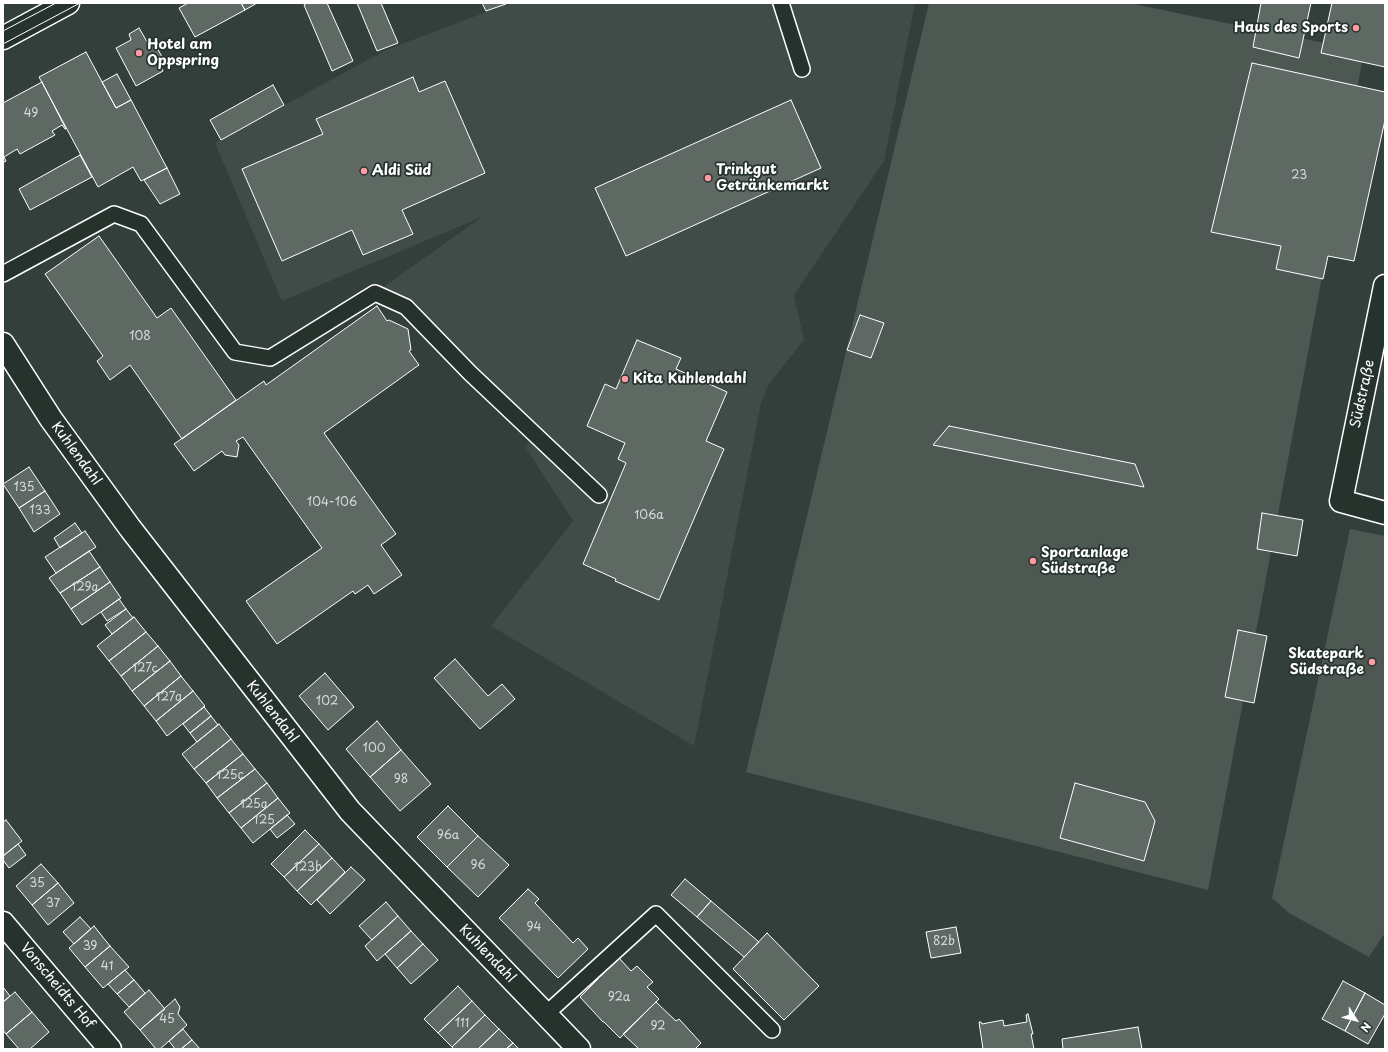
<!DOCTYPE html>
<html>
<head>
<meta charset="utf-8">
<style>
  body { margin:0 }
  #map { position:relative; width:1388px; height:1052px; overflow:hidden; background:#333f3a; font-family:"Playpen Sans",sans-serif }
  canvas { display:block }
  .frame { position:absolute; inset:0; border:4px solid #fff; pointer-events:none }
  .north { position:absolute; left:1336px; top:1000px; width:40px; height:40px; -webkit-text-stroke:3px #26332d; paint-order:stroke; rotate:126deg; font-size:11px; font-weight:700; line-height:16px; text-align:center; color:#fff }
  .north::after { content:''; display:block; margin:auto; width:14px; height:18px; background:#fff; clip-path:polygon(50% 0,100% 100%,50% 72%,0 100%) }
</style>
</head>
<body>
<div id="map">
<canvas width="1388" height="1052"></canvas>
<div class="frame"></div>
<div class="north">N</div>
</div>
<script>
const ctx = document.querySelector('canvas').getContext('2d');
ctx.lineJoin = 'round';
function fillPath(path, color) { ctx.fillStyle = color; ctx.fill(path, 'evenodd'); }
const toPath = rows => new Path2D(rows.map(r => 'M' + r).join(''));
function stroke(path, color, width, dash) { ctx.strokeStyle = color; ctx.lineWidth = width; ctx.lineCap = dash ? 'butt' : 'round'; ctx.setLineDash(dash || []); ctx.stroke(path); }
function drawText(font, color, halo, rows, align = 'center') {
  ctx.font = font + ' "Playpen Sans",sans-serif'; ctx.lineWidth = 3.5; ctx.setLineDash([]); ctx.textBaseline = 'middle'; ctx.strokeStyle = halo; ctx.fillStyle = color; for (const [text, x, y, turn = 0] of rows) {
    ctx.save(); ctx.translate(x, y); ctx.rotate((+turn || 0) * Math.PI / 180); ctx.textAlign = isNaN(turn) ? turn : align; if (halo) ctx.strokeText(text, 0, 0); ctx.fillText(text, 0, 0); ctx.restore();
  }
}
fillPath(toPath([
  [510,3,915,3,884,161,794,295,804,340,769,384,761,403,694,746,491,626,573,521,526,448,534,434,406,307,375,293,482,217,282,301,215,143,386,50]
]), '#404c47');
fillPath(toPath([
  [929,3,1128,3,1364,51,1208,890,746,772],
  [1350,529,1385,536,1385,933,1369,957,1289,913,1272,898]
]), '#4d5853');
const building = toPath([
  [188,3,241,3,245,10,195,37,179,8,188,3],
  [241,3,257,3,245,10,241,3],
  [307,3,327,3,353,61,332,71,304,5,307,3],
  [357,3,381,3,398,43,377,51,357,3],
  [482,3,506,3,506,4,486,11,482,3],
  [1261,3,1311,3,1299,58,1253,47,1261,3],
  [1332,3,1385,3,1385,67,1321,53,1332,3],
  [139,28,149,45,154,42,162,57,157,60,163,71,136,86,116,48,131,40,129,34,139,28],
  [86,52,116,108,131,100,167,168,141,181,133,167,98,187,39,77,86,52],
  [1252,63,1385,92,1385,120,1354,261,1328,256,1323,279,1276,269,1281,246,1211,232,1252,63],
  [117,74,131,100,116,108,102,82,117,74],
  [413,77,419,92,445,81,485,173,402,210,413,234,363,255,352,230,282,261,242,169,323,134,316,119,413,77],
  [42,82,66,129,65,129,62,125,52,131,55,135,20,154,17,149,4,157,6,161,4,162,3,159,3,103,42,82],
  [273,85,284,105,221,140,210,120,273,85],
  [791,100,821,168,626,256,595,188,791,100],
  [80,155,92,177,30,210,19,189,80,155],
  [167,168,180,194,160,204,144,180,167,168],
  [99,236,157,318,171,308,236,400,182,439,130,365,110,380,97,361,103,356,45,274,99,236],
  [377,306,387,321,389,320,408,329,411,350,409,351,419,365,324,433,396,534,381,545,402,575,374,594,368,585,355,594,353,591,277,644,246,601,322,548,243,437,236,441,239,445,237,457,225,455,222,451,194,471,174,444,264,381,266,385,377,306],
  [860,315,884,323,871,358,847,350,860,315],
  [637,340,681,358,676,369,727,392,706,441,724,449,659,600,615,581,616,579,583,564,626,463,618,459,625,443,587,426,605,384,616,389,637,340],
  [949,426,1135,464,1144,487,933,445,949,426],
  [29,467,45,491,19,508,3,484,29,467],
  [45,491,60,514,34,532,19,508,45,491],
  [1262,513,1303,520,1297,556,1257,549,1262,513],
  [75,523,82,533,60,548,54,538,75,523],
  [85,531,96,547,56,573,45,557,85,531],
  [89,551,100,567,60,593,49,578,89,551],
  [100,567,110,582,71,609,60,593,100,567],
  [110,582,121,598,82,625,71,609,110,582],
  [119,599,126,609,107,621,101,612,119,599],
  [126,609,133,618,112,634,105,625,126,609],
  [134,617,146,632,109,661,97,646,134,617],
  [1238,630,1267,636,1254,703,1225,697,1238,630],
  [146,632,158,646,121,676,109,661,146,632],
  [158,646,170,661,132,691,121,676,158,646],
  [455,659,488,696,502,684,515,699,480,729,434,678,455,659],
  [170,661,181,676,144,706,132,691,170,661],
  [325,673,354,707,328,730,299,696,325,673],
  [181,676,193,691,156,721,144,706,181,676],
  [193,691,205,706,167,736,156,721,193,691],
  [204,707,211,716,190,733,183,724,204,707],
  [211,716,218,725,197,742,190,733,211,716],
  [377,721,401,750,370,777,346,749,377,721],
  [219,724,231,739,194,769,182,754,219,724],
  [231,739,243,754,206,783,194,769,231,739],
  [401,750,431,784,400,811,370,777,401,750],
  [243,754,255,769,217,798,206,783,243,754],
  [255,769,267,783,229,813,217,798,255,769],
  [267,783,278,798,241,828,229,813,267,783],
  [1075,783,1145,802,1155,821,1144,861,1060,838,1075,783],
  [278,798,290,813,253,843,241,828,278,798],
  [448,806,478,836,447,867,417,837,448,806],
  [287,815,295,824,277,838,270,829,287,815],
  [6,820,22,841,3,856,3,822,6,820],
  [305,830,319,844,284,877,271,864,305,830],
  [478,836,509,865,478,897,447,867,478,836],
  [18,844,26,855,9,868,3,860,3,856,18,844],
  [319,844,332,858,297,891,284,877,319,844],
  [332,858,345,872,311,905,297,891,332,858],
  [41,864,58,883,32,905,16,886,41,864],
  [351,867,365,880,330,914,317,900,351,867],
  [685,879,711,901,697,917,671,895,685,879],
  [58,883,74,903,48,925,32,905,58,883],
  [528,889,539,899,535,903,573,943,578,938,588,949,558,978,499,918,528,889],
  [711,901,759,942,744,957,697,917,711,901],
  [386,902,398,916,372,940,359,926,386,902],
  [398,916,411,931,377,961,365,946,398,916],
  [80,917,91,929,74,944,63,932,80,917],
  [94,926,110,946,85,967,69,948,94,926],
  [956,927,961,953,931,958,926,932,956,927],
  [411,931,423,944,397,968,385,954,411,931],
  [767,933,819,986,784,1020,733,969,767,933],
  [423,944,438,960,411,984,397,968,423,944],
  [110,946,129,967,103,988,85,967,110,946],
  [619,958,631,971,637,966,653,982,647,987,659,999,620,1038,604,1022,603,1022,580,997,598,979,598,976,601,976,619,958],
  [125,970,134,980,117,994,108,984,125,970],
  [134,980,145,993,129,1007,117,994,134,980],
  [1343,981,1365,993,1345,1031,1322,1019,1343,981],
  [458,986,472,1001,438,1033,424,1019,458,986],
  [3,987,10,996,3,1002,3,987],
  [149,990,165,1009,140,1030,124,1012,149,990],
  [15,992,32,1012,6,1034,3,1030,3,1002,15,992],
  [1365,993,1385,1005,1385,1014,1368,1044,1345,1031,1365,993],
  [175,999,180,1007,178,1014,187,1025,160,1049,156,1049,140,1030,175,999],
  [472,1001,485,1015,452,1047,438,1033,472,1001],
  [656,1002,676,1021,679,1019,701,1043,695,1049,639,1049,623,1034,656,1002],
  [32,1012,49,1032,30,1049,19,1049,6,1034,32,1012],
  [1028,1014,1033,1034,1031,1034,1034,1049,983,1049,979,1022,981,1022,982,1024,1003,1020,1004,1026,1027,1022,1026,1015,1028,1014],
  [485,1015,499,1029,478,1049,454,1049,452,1047,485,1015],
  [1138,1027,1142,1049,1063,1049,1062,1039,1138,1027],
  [183,1029,192,1040,181,1049,175,1049,169,1041,183,1029],
  [499,1029,513,1043,506,1049,478,1049,499,1029],
  [192,1040,200,1049,181,1049,192,1040],
  [513,1043,519,1049,506,1049,513,1043]
]);
fillPath(building, '#5f6964');
stroke(building, '#fff', 1);
const lane = toPath([
  [781,3,802,69],
  [3,274,114,214,141,224,235,352,270,358,375,293,406,307,470,373,599,495],
  [546,1014,656,914,772,1030]
]);
const street = toPath([
  [1385,286,1341,501,1385,513],
  [3,344,51,419,130,528,350,811,579,1049],
  [3,923,110,1049]
]);
const secondary = toPath([
  [3,38,68,3]
]);
stroke(lane, '#fff', 18);
stroke(street, '#fff', 25);
stroke(secondary, '#fff', 25);
stroke(lane, '#26332d', 15);
stroke(street, '#26332d', 22);
stroke(secondary, '#26332d', 22);
stroke(toPath([
  [3,31,56,3],
  [3,44,80,3]
]), '#fff', 1);
for (const [x, y, r, color] of [
  [1356,28,4,"#ff9aa2"],
  [139,53,4,"#ff9aa2"],
  [364,171,4,"#ff9aa2"],
  [708,178,4,"#ff9aa2"],
  [625,379,4,"#ff9aa2"],
  [1033,561,4,"#ff9aa2"],
  [1372,662,4,"#ff9aa2"]
]) { const dot = new Path2D(); dot.arc(x, y, r, 0, 2 * Math.PI); ctx.fillStyle = color; ctx.fill(dot); stroke(dot, '#26332d', 1.5); }
drawText('12px', '#d7dad8', null, [
  ["49",31,114],
  ["23",1299,176],
  ["108",140,337],
  ["135",24,488],
  ["104-106",332,503],
  ["133",40,511],
  ["106a",649,516],
  ["129a",85,588],
  ["127c",145,669],
  ["127a",169,698],
  ["102",327,702],
  ["100",374,749],
  ["125c",230,776],
  ["98",401,780],
  ["125a",254,805],
  ["125",264,821],
  ["96a",448,836],
  ["96",478,866],
  ["123b",308,868],
  ["35",37,884],
  ["37",53,904],
  ["94",534,928],
  ["82b",944,942],
  ["39",90,947],
  ["41",107,967],
  ["92a",619,998],
  ["45",167,1020],
  ["111",462,1024],
  ["92",658,1027]
]);
drawText('bold 14px', '#fff', '#26332d', [
  ["Haus des Sports",1348,28,"right"],
  ["Hotel am",147,45],
  ["Oppspring",147,61],
  ["Trinkgut",716,170],
  ["Getränkemarkt",716,186],
  ["Aldi Süd",372,171],
  ["Kita Kuhlendahl",633,379],
  ["Sportanlage",1041,553],
  ["Südstraße",1041,569],
  ["Skatepark",1364,654,"right"],
  ["Südstraße",1364,670,"right"]
], 'left');
drawText('14px', '#fff', '#26332d', [
  ["Südstraße",1363,394,-78],
  ["Kuhlendahl",76,454,54],
  ["Kuhlendahl",272,712,52],
  ["Kuhlendahl",487,954,46],
  ["Vonscheidts Hof",57,986,50]
]);
</script>
</body>
</html>
